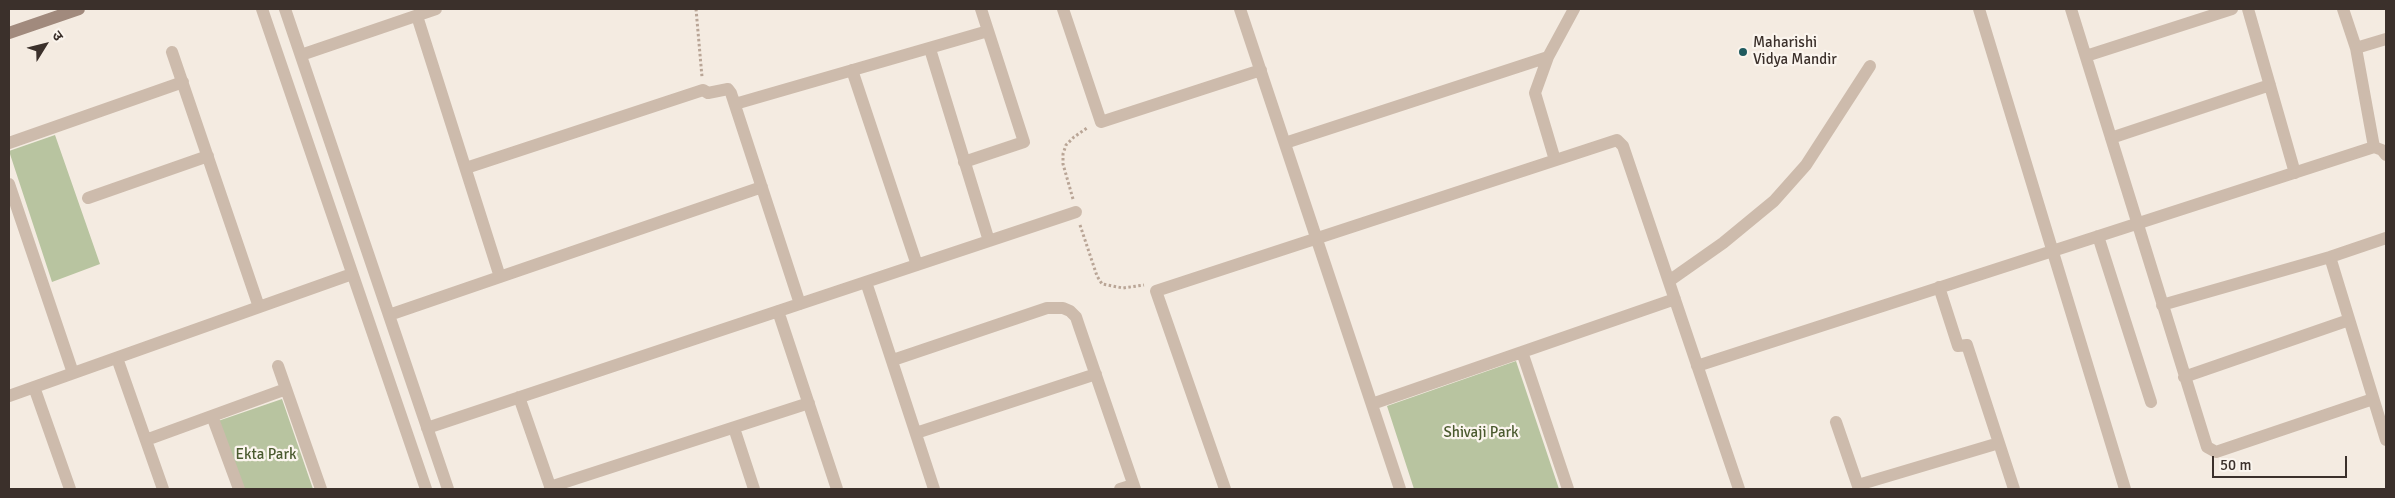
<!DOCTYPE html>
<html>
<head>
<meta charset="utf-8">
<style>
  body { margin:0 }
  #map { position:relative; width:2395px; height:498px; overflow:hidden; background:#f4ebe1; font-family:Signika,"Noto Sans Devanagari",sans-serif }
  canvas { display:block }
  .frame { position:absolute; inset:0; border:10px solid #3b302b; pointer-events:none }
  .north { position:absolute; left:20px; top:20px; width:50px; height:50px; -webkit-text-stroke:4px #fbf5ee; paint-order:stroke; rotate:54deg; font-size:14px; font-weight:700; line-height:20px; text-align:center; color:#3b302b }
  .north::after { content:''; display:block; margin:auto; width:18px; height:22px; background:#3b302b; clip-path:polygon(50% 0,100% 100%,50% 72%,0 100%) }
  .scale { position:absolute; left:2212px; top:456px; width:135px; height:22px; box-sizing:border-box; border:2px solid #3b302b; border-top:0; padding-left:6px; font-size:15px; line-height:18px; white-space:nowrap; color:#3b302b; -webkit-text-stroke:4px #fbf5ee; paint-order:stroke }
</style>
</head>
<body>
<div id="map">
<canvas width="2395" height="498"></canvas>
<div class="frame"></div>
<div class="north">उ</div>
<div class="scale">50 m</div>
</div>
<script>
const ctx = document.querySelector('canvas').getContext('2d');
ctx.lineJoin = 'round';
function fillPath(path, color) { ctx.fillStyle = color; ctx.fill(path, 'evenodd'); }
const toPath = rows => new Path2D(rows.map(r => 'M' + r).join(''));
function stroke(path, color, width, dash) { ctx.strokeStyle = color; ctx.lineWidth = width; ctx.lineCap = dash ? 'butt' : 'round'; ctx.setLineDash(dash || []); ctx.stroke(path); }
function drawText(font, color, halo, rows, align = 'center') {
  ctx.font = font + ' Signika,sans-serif'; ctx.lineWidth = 4.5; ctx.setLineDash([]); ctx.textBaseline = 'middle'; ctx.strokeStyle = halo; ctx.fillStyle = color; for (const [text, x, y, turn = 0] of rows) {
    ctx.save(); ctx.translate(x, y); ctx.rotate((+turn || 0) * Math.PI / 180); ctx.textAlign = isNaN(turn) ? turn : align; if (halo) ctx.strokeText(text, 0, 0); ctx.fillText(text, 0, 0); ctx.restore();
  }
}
fillPath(toPath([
  [55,135,100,264,52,282,9,151],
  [1516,361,1559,489,1414,489,1387,406],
  [282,399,313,489,242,489,218,421]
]), '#b8c4a0');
stroke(toPath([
  [696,9,702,77],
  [1073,199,1063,164,1063,154,1066,145,1074,137,1087,128],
  [1080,225,1097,276,1102,284,1123,288,1144,285]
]), '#b9a596', 3, [2.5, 2.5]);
stroke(toPath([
  [262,9,426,489],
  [285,9,448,489],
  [1063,9,1101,122,1261,70],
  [1240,9,1400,489],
  [1979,9,2125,489],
  [2071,9,2207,447,2216,452,2373,399],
  [2248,9,2295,173],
  [2343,9,2356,48,2374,147,2382,150,2386,155],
  [417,16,500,277],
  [2356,48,2386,39],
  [930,49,989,241],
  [172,52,259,307],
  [301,55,436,9],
  [2086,56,2232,9],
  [852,70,917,265],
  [735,104,988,31],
  [2111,138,2270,85],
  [9,143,183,82],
  [1285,143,1548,57],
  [1555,160,1535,93,1548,57,1574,9],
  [964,162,1024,142,981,9],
  [466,168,703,90,708,93,728,89,731,93,800,304],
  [9,184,73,373],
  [88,198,208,156],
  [2098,236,2151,402],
  [2330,257,2386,440],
  [1669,281,1723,243,1774,201,1806,165,1870,66],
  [866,282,934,489],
  [1939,287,1958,346,1967,345,2014,489],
  [2162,305,2330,257,2386,238],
  [778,311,837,489],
  [389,315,762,187],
  [1522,352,1568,489],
  [117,358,163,489],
  [893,360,1047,308,1063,308,1070,311,1076,317,1079,326,1135,489],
  [278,366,321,489],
  [1697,366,2374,147],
  [2184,377,2349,320],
  [34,387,70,489],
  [9,396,352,274],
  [519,397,551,489],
  [1372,404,1675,299],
  [212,416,239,489],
  [1836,422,1859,489],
  [427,428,1076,212],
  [734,428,754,489],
  [916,433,1096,374],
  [146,440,286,389],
  [1858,485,1999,443],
  [550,487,809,403],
  [1120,489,1133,485],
  [1225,489,1156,291,1617,140,1623,146,1739,489]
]), '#cdbbac', 12);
stroke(toPath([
  [9,33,79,9]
]), '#a18a7d', 12);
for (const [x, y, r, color] of [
  [1743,52,5,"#1f5a5e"]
]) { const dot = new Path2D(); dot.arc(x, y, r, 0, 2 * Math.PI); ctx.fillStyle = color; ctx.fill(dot); stroke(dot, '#fbf5ee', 2); }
drawText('15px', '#3b302b', '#fbf5ee', [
  ["Maharishi",1753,43],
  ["Vidya Mandir",1753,60]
], 'left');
drawText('15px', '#4a5a2e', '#fbf5ee', [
  ["Shivaji Park",1481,433],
  ["Ekta Park",266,455]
]);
</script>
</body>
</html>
